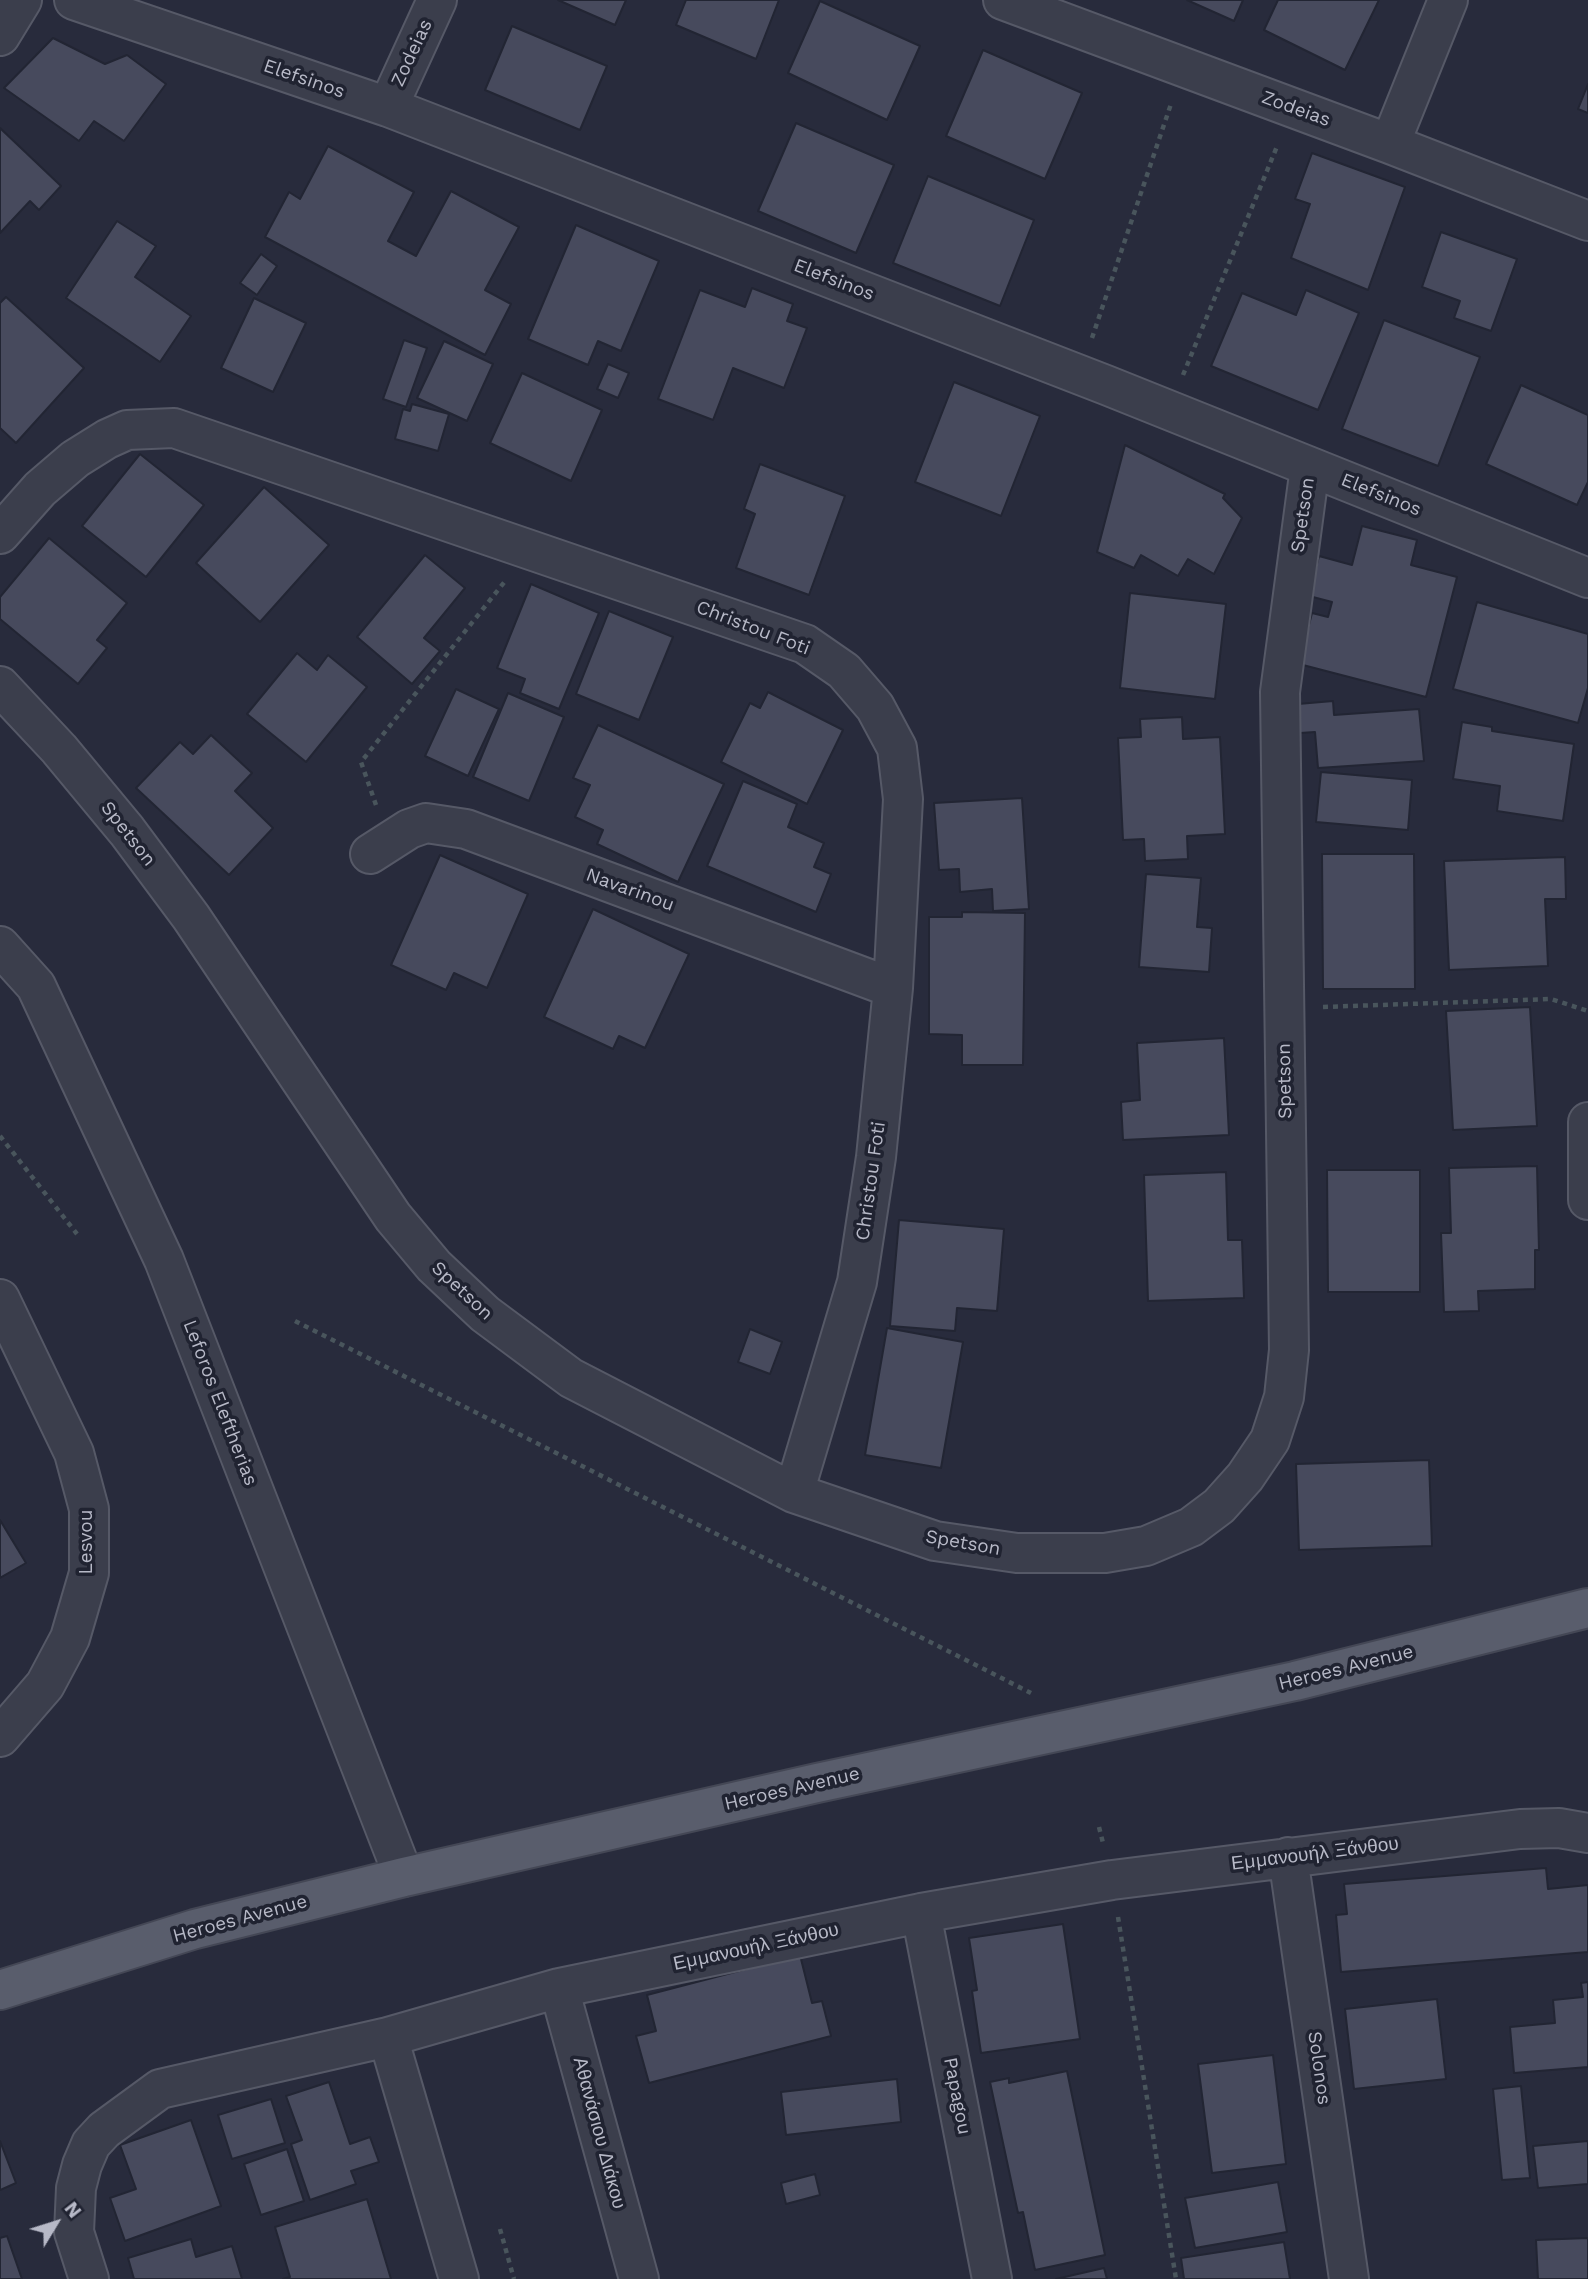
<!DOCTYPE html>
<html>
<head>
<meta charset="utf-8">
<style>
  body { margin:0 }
  #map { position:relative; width:1588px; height:2279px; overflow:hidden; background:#282b3c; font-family:"Work Sans",sans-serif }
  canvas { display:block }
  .north { position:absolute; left:21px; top:2188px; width:70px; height:70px; -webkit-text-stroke:5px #202331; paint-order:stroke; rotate:52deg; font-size:19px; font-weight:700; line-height:28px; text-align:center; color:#b7b9c7 }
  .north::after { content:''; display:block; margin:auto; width:24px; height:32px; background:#b7b9c7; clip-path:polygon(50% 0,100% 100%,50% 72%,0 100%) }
</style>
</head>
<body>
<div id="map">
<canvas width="1588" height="2279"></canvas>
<div class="north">N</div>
</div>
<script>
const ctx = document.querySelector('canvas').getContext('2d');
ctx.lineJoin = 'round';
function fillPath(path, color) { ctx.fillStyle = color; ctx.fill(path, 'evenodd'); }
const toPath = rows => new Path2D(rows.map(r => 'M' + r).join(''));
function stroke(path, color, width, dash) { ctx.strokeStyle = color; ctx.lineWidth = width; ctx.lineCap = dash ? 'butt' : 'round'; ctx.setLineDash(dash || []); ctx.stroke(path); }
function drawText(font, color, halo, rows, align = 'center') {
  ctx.font = font + ' "Work Sans",sans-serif'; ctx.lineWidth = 7; ctx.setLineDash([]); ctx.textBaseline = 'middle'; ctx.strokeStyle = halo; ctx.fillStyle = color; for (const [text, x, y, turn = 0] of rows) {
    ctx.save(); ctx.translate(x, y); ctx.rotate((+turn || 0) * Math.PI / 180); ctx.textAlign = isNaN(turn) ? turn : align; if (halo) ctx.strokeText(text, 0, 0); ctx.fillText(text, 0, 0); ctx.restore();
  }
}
const building = toPath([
  [558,0,626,0,615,25,558,0],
  [686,0,779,0,756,59,676,25,686,0],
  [1187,0,1243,0,1234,21,1187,0],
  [1278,0,1379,0,1345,70,1264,30,1278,0],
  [820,1,920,46,887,120,788,73,820,1],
  [512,26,607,66,580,130,485,90,512,26],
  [53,38,105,64,127,55,166,84,124,141,94,121,79,141,4,88,53,38],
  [983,50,1082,93,1045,179,946,136,983,50],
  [1588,84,1588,113,1578,109,1588,84],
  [796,123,894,165,856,253,758,211,796,123],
  [0,128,61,186,39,210,30,201,0,233,0,128],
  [328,146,414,192,388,241,416,256,451,191,519,227,485,290,511,304,485,355,265,237,289,192,300,199,328,146],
  [1312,153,1405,187,1368,290,1291,258,1310,204,1295,199,1312,153],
  [928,176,1034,220,1000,306,893,263,928,176],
  [117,221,156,246,135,277,191,316,160,362,66,298,117,221],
  [576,225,659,261,621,351,598,341,588,365,528,339,576,225],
  [1441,232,1517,259,1491,331,1454,318,1460,301,1422,287,1441,232],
  [261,254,277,266,257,295,240,283,261,254],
  [752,288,793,304,787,321,807,328,784,388,733,368,713,420,658,399,700,290,745,307,752,288],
  [1306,290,1359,313,1318,410,1211,366,1242,293,1296,315,1306,290],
  [6,297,84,368,16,443,0,428,0,303,6,297],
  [254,298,306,323,273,392,221,368,254,298],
  [1384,320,1480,357,1438,466,1342,429,1384,320],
  [404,340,427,348,406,407,383,399,404,340],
  [444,341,493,364,467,421,417,398,444,341],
  [608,364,629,373,618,398,597,389,608,364],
  [522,373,602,410,571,481,490,443,522,373],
  [954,382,1040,416,1001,516,915,482,954,382],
  [1521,385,1588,415,1588,482,1577,505,1486,464,1521,385],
  [412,404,449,414,438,451,395,439,403,409,410,411,412,404],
  [1125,445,1225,494,1223,498,1242,518,1214,574,1188,559,1178,576,1141,555,1134,568,1097,552,1125,445],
  [140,454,204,505,146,577,82,526,140,454],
  [760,464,845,496,809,595,736,568,755,514,744,509,760,464],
  [264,487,329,545,260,622,196,563,264,487],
  [1362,526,1417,540,1411,565,1457,577,1426,697,1299,664,1312,613,1328,617,1332,602,1309,596,1319,556,1352,565,1362,526],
  [49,538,127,603,97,640,107,648,78,684,0,619,0,597,49,538],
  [425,555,465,588,424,638,440,651,412,684,357,637,425,555],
  [531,584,599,613,559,709,520,693,525,679,497,668,531,584],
  [1130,593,1226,604,1215,699,1120,688,1130,593],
  [1477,602,1588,634,1588,688,1578,723,1453,689,1477,602],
  [609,611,673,637,639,720,576,694,609,611],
  [297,653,317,670,328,655,367,687,306,762,247,714,297,653],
  [456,689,499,709,468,776,425,756,456,689],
  [768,692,843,730,807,804,721,762,750,703,760,708,768,692],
  [508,693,564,717,529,801,473,777,508,693],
  [1333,701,1334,715,1419,709,1424,761,1318,768,1315,732,1300,733,1298,704,1333,701],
  [1182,717,1183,739,1220,737,1225,834,1187,836,1188,859,1145,861,1144,839,1123,840,1118,738,1141,737,1140,719,1182,717],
  [1462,722,1492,727,1492,731,1574,744,1563,821,1497,811,1500,786,1453,779,1462,722],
  [598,725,724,784,678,882,597,844,603,830,575,817,590,785,573,778,598,725],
  [211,735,252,773,235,791,273,828,229,875,136,788,180,742,193,754,211,735],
  [1321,772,1412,780,1408,830,1316,822,1321,772],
  [743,781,797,804,788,827,824,843,814,867,831,874,816,912,707,866,743,781],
  [1022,798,1029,909,993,911,992,889,960,892,959,869,939,870,934,803,1022,798],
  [1322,854,1414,854,1415,989,1323,989,1322,854],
  [440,855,528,894,487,988,454,973,446,990,391,965,440,855],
  [1565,857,1566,899,1545,899,1548,966,1449,970,1444,861,1565,857],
  [1146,874,1201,878,1197,927,1212,928,1209,972,1139,967,1146,874],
  [593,909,689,954,645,1048,619,1036,613,1049,544,1017,593,909],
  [962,912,1025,913,1023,1065,962,1065,962,1035,929,1034,929,917,962,917,962,912],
  [1530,1007,1537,1126,1453,1130,1446,1011,1530,1007],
  [1224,1038,1229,1135,1123,1140,1121,1102,1140,1100,1137,1043,1224,1038],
  [1537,1166,1539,1250,1535,1250,1535,1289,1478,1291,1479,1311,1444,1312,1441,1233,1451,1233,1449,1168,1537,1166],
  [1327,1170,1420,1170,1420,1292,1328,1292,1327,1170],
  [1226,1172,1228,1240,1242,1240,1244,1298,1148,1301,1144,1175,1226,1172],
  [899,1220,1004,1229,997,1311,957,1308,955,1331,890,1326,899,1220],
  [887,1328,963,1342,941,1468,865,1455,887,1328],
  [750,1329,782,1342,770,1374,738,1362,750,1329],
  [1429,1460,1432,1546,1299,1550,1296,1464,1429,1460],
  [0,1520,26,1563,0,1578,0,1520],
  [1546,1868,1548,1889,1588,1885,1588,1952,1341,1972,1336,1915,1347,1914,1344,1884,1546,1868],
  [1063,1924,1080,2039,981,2053,972,1991,977,1990,969,1938,1063,1924],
  [800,1955,812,2003,822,2001,831,2036,649,2083,636,2036,656,2031,647,1995,800,1955],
  [1588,1982,1588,2067,1514,2073,1510,2027,1555,2023,1553,2000,1583,1997,1581,1983,1588,1982],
  [1437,1999,1446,2079,1354,2089,1345,2009,1437,1999],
  [1273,2055,1286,2164,1212,2173,1198,2064,1273,2055],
  [1067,2071,1105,2255,1035,2270,1023,2212,1018,2213,990,2082,1009,2078,1009,2083,1067,2071],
  [897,2079,901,2122,786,2135,781,2092,897,2079],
  [329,2082,350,2144,370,2137,379,2162,351,2171,356,2184,310,2200,291,2144,302,2140,286,2096,329,2082],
  [1521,2086,1530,2178,1502,2180,1493,2089,1521,2086],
  [271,2099,285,2143,232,2159,218,2115,271,2099],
  [191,2120,221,2206,125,2241,110,2198,136,2189,120,2145,191,2120],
  [0,2141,16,2183,0,2190,0,2141],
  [1588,2141,1588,2184,1538,2188,1533,2146,1588,2141],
  [287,2149,304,2201,261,2215,244,2164,287,2149],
  [815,2174,820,2195,786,2204,781,2183,815,2174],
  [1278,2182,1287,2232,1195,2248,1185,2198,1278,2182],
  [367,2199,391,2279,283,2279,290,2277,275,2227,367,2199],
  [7,2236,22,2279,0,2279,0,2238,7,2236],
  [1588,2238,1588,2279,1538,2279,1536,2240,1588,2238],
  [191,2239,196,2257,232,2246,242,2279,134,2279,128,2258,191,2239],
  [1284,2242,1290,2279,1184,2279,1181,2258,1284,2242],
  [1104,2268,1107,2279,1056,2279,1104,2268]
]);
fillPath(building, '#474a5d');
stroke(building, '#222533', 2);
const street = toPath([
  [74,0,388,107,1106,385,1588,578],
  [1003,0,1390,144,1588,221],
  [0,36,22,0],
  [388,107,437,0],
  [1390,144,1448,0],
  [0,534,40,489,75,459,107,439,127,430,174,428,805,644,844,671,875,707,897,748,903,799,893,988,876,1157,857,1282,794,1493],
  [0,686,59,749,127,831,191,917,393,1217,434,1266,485,1314,571,1378,794,1493,935,1541,1017,1553,1105,1553,1146,1546,1191,1527,1219,1506,1245,1477,1270,1440,1284,1397,1289,1350,1280,692,1310,467],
  [370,854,409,829,426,823,466,829,893,988],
  [0,946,36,986,164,1260,404,1877],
  [1588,1122,1588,1200],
  [0,1299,74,1453,89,1509,89,1573,70,1638,45,1685,0,1737],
  [1288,1857,1349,2279],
  [921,1913,992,2279],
  [559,1988,639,2279],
  [388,2037,459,2279],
  [89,2279,74,2232,76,2188,82,2165,91,2144,104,2130,160,2089,388,2037,559,1988,921,1913,1112,1880,1520,1829,1559,1828,1588,1833]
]);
const primary = toPath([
  [0,1990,195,1929,404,1877,817,1783,1295,1681,1588,1608]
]);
stroke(street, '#565967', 42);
stroke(primary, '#444755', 42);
stroke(toPath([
  [1092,338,1171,104],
  [1183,375,1278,144],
  [376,805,361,762,506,580],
  [1323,1007,1551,999,1588,1011],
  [0,1136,77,1234],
  [295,1321,1031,1693],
  [1099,1827,1103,1843],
  [1118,1917,1176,2279],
  [500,2229,514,2279]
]), '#49555c', 4.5, [5, 5]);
stroke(street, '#3b3e4c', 38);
stroke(primary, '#595d6c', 38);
drawText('19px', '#b7b9c7', '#202331', [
  ["Zodeias",412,53,-65],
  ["Elefsinos",304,79,19],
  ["Zodeias",1296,109,20],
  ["Elefsinos",834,280,21],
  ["Elefsinos",1381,495,22],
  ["Spetson",1303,515,-82],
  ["Christou Foti",753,628,21],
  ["Spetson",128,834,52],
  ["Navarinou",630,890,20],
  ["Spetson",1285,1081,-91],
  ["Christou Foti",871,1181,-82],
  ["Spetson",462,1291,43],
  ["Leforos Eleftherias",220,1403,69],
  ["Lesvou",86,1542,-90],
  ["Spetson",963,1543,10],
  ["Heroes Avenue",1346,1668,-14],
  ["Heroes Avenue",792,1789,-13],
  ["Εμμανουήλ Ξάνθου",1315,1854,-7],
  ["Heroes Avenue",240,1919,-15],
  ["Εμμανουήλ Ξάνθου",756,1947,-12],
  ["Solonos",1319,2068,82],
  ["Papagou",957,2096,79],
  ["Αθανάσιου Διάκου",599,2133,75]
]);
</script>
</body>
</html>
